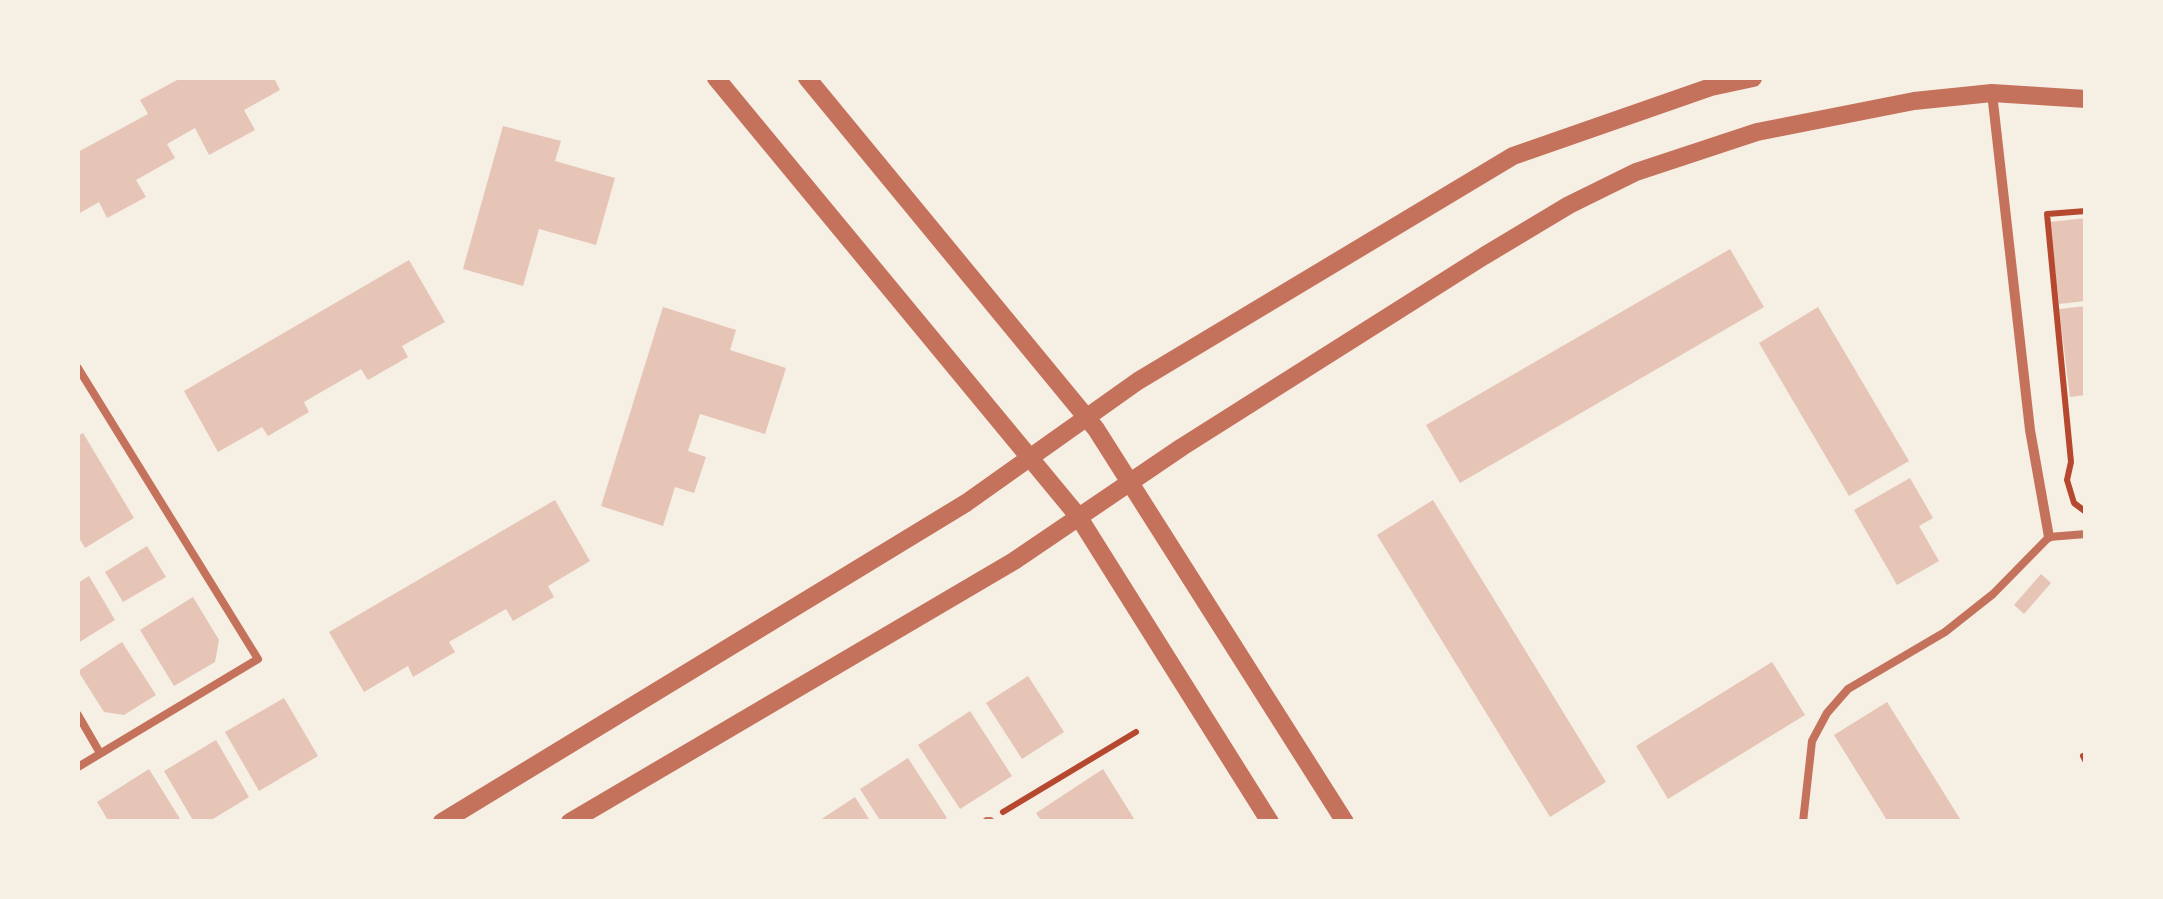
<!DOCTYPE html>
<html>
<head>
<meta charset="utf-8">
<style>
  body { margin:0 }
  #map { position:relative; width:2163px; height:899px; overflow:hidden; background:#f6efe4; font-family:Inter,sans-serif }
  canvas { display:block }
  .frame { position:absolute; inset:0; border:80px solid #f6efe4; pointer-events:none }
</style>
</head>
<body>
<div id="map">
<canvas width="2163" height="899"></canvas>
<div class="frame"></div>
</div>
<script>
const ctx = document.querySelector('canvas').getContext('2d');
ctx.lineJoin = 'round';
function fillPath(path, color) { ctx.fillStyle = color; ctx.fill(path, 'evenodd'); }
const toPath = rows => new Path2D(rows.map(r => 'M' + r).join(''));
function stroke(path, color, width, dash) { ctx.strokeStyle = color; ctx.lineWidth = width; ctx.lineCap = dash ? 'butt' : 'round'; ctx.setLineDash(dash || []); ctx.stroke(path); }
fillPath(toPath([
  [181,78,274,78,280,90,244,110,255,130,209,155,195,128,167,144,175,158,136,180,146,197,107,218,99,202,78,214,78,152,148,114,140,100],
  [503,126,561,141,555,161,615,178,596,245,539,229,523,286,463,269],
  [2086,218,2086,301,2059,304,2050,222],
  [1730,249,1764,307,1460,483,1426,425],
  [409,260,445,322,402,346,408,357,368,380,361,369,304,402,309,412,268,436,262,427,218,452,184,391],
  [2086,306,2086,395,2070,397,2059,309],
  [663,307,736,330,730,350,786,368,765,434,700,414,688,451,706,457,694,493,675,487,663,526,601,506],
  [1818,307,1909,461,1849,496,1759,343],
  [83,433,134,518,85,548,78,536,78,436],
  [1910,478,1933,518,1919,526,1939,561,1897,585,1854,510],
  [555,500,590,561,548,586,554,597,513,621,506,609,449,642,455,652,413,677,408,666,364,692,329,632],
  [1433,500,1606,782,1550,817,1377,535],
  [147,546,166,577,123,602,105,572],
  [2041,574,2051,583,2024,614,2014,605],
  [89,576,115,620,78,643,78,583],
  [193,597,219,640,215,662,174,686,140,630],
  [122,642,156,695,124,715,104,712,78,671],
  [1772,662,1805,715,1668,799,1636,746],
  [1028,676,1064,732,1022,759,986,703],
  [284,698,318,756,259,791,225,732],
  [1887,702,1962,822,1888,822,1834,735],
  [970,711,1012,776,960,809,918,745],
  [216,740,249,797,208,822,194,822,164,771],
  [908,758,947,818,941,822,881,822,860,789],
  [149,769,182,822,109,822,97,802],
  [1103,769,1136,822,1042,822,1036,813],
  [855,797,871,822,817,822]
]), '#e6c5b7');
stroke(toPath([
  [2086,211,2047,214,2071,462,2067,480,2074,503,2086,512],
  [2083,756,2086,762],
  [1003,812,1136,732]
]), '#b5482f', 6);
stroke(toPath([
  [78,368,258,659,78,767],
  [78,715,100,753],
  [1803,822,1812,741,1827,713,1848,689,1945,632,1993,594,2049,537,2086,534]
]), '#c5725c', 8);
stroke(toPath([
  [1992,93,2030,430,2049,537],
  [987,822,990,822]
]), '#c5725c', 10);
stroke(toPath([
  [716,78,1078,516,1270,822],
  [807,78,1096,429,1345,822],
  [442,822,966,503,1138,381,1513,156,1711,87,1753,78],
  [570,822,1014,561,1182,447,1484,256,1569,205,1636,172,1757,132,1914,101,1992,93,2086,99]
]), '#c5725c', 18);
</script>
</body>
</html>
